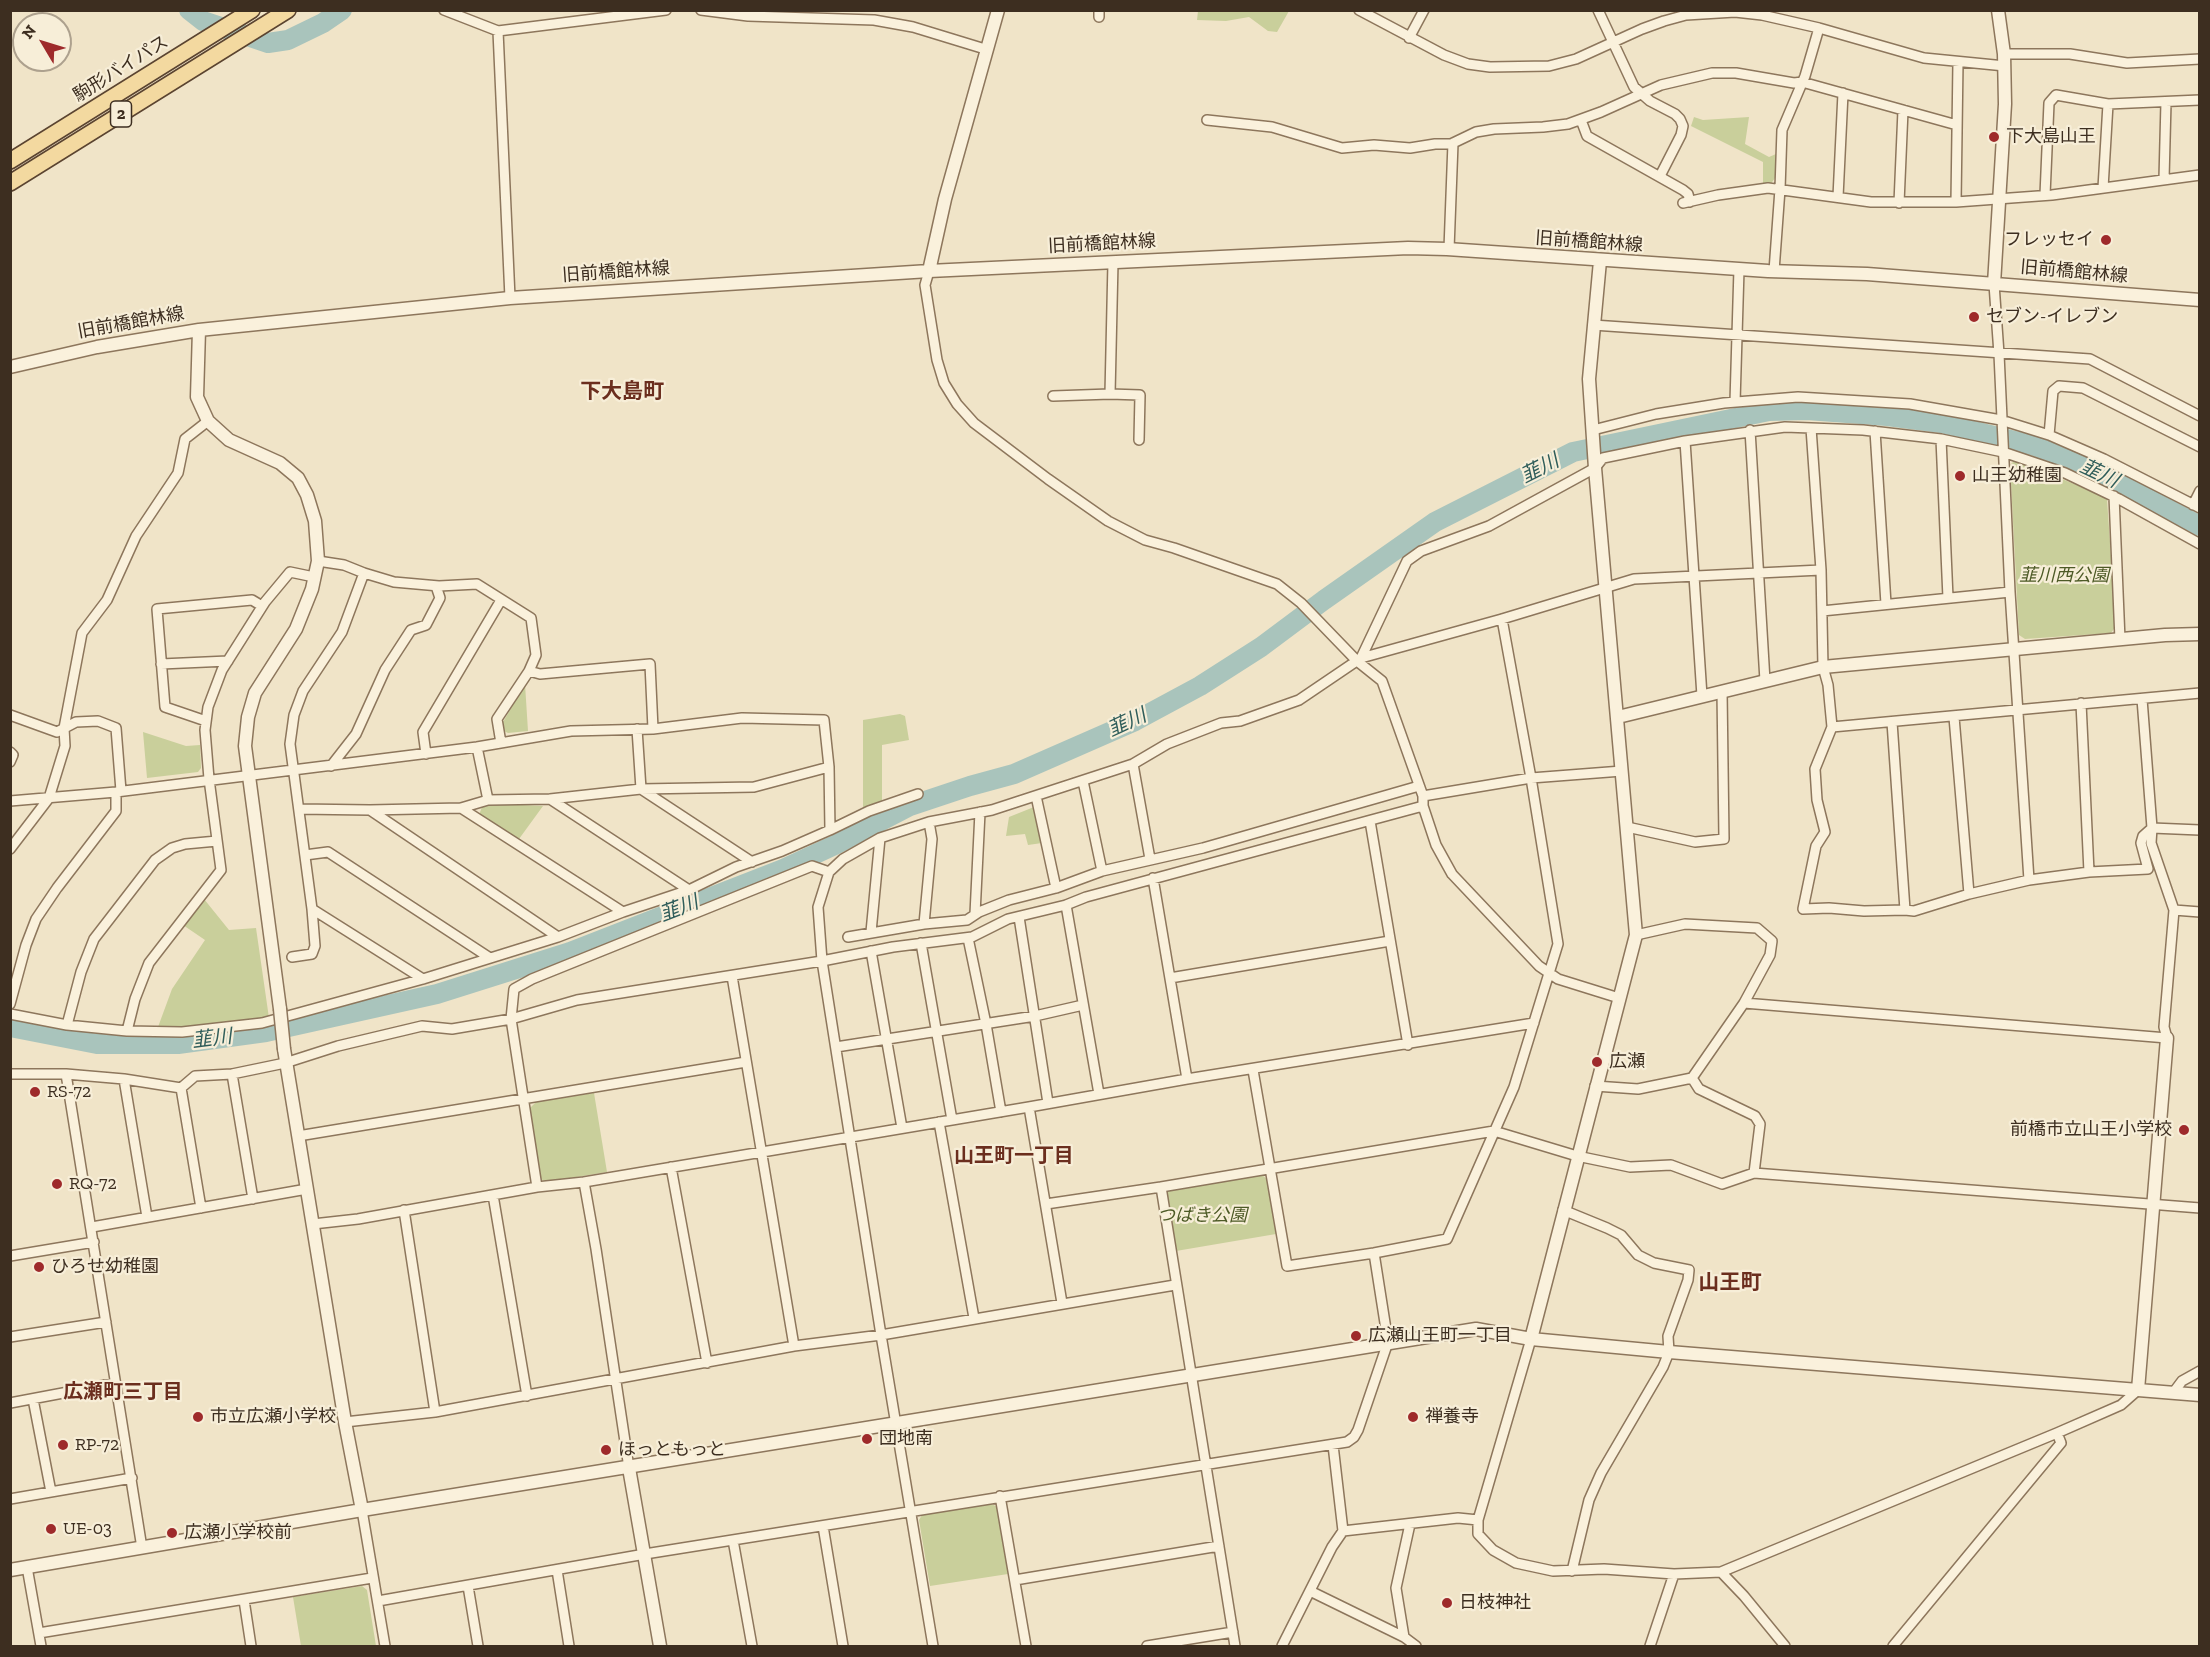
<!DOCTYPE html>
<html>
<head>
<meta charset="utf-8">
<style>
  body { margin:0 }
  #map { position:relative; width:2210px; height:1657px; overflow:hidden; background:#f0e4c8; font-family:"Zilla Slab",serif }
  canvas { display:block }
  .frame { position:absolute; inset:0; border:12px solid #3d2e20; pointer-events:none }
  .north { position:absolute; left:12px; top:12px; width:60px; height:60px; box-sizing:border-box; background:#f7eed8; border:2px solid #ada18e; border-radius:50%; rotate:308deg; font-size:16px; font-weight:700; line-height:24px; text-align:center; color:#3d2e20 }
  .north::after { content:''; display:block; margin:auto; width:21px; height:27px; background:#9e2a2b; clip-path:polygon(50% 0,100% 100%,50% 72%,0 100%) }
</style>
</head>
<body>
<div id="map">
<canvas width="2210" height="1657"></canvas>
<div class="frame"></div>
<div class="north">N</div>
</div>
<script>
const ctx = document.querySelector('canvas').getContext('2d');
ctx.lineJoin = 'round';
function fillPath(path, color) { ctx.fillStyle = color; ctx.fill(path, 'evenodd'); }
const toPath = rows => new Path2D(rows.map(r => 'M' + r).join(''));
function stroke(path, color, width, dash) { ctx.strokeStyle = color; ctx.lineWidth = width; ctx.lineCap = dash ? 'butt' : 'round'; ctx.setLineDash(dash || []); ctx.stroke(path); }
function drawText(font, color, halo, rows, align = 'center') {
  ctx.font = font + ' "Zilla Slab","Noto Sans JP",serif'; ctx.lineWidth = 4.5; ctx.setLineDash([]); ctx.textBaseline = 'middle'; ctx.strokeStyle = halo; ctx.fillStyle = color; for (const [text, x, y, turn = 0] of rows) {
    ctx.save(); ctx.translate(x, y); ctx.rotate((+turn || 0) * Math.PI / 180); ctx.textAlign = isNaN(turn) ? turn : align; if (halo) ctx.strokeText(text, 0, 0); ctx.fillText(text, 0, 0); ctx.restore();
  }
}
fillPath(toPath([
  [1198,11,1198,10,1289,11,1277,32,1268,31,1249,17,1226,21,1197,20],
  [1694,117,1703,120,1749,117,1745,144,1769,157,1776,154,1775,178,1770,185,1763,184,1763,162,1691,126],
  [2015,460,2104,496,2107,500,2116,626,2111,633,2025,639,2019,635,2010,465],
  [525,684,528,731,508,733,504,731,503,722],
  [900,714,905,716,909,740,882,745,882,802,863,808,863,720],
  [143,732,186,746,200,745,201,768,198,772,147,778],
  [504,804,543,806,519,839,479,815,482,807],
  [1034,807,1037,809,1042,843,1028,845,1025,834,1006,836,1009,817],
  [204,899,229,930,256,928,269,1018,189,1028,158,1027,172,989,205,940,183,925],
  [594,1093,607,1172,546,1182,541,1179,530,1108,536,1102],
  [1262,1175,1268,1180,1276,1234,1176,1251,1167,1194,1169,1190],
  [991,1504,998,1507,1008,1574,930,1586,919,1520,922,1515],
  [362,1586,367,1590,376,1646,301,1646,293,1597]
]), '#c9cf9b');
stroke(toPath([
  [189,10,203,21,268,43,288,40,323,23,342,10],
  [10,1027,97,1044,178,1044,266,1032,437,994,570,952,783,869,837,844,910,806,970,786,1014,774,1135,721,1200,686,1261,647,1324,600,1435,522,1573,452,1769,411,1807,410,1887,416,1941,423,2035,446,2106,476,2200,526]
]), '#a9c4bc', 20);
const minor = toPath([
  [444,10,498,31,666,10],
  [701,10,748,16,874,20,913,27,985,49],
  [1359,10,1444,55,1468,64,1490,67,1549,66,1576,59,1642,29,1664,21,1686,15,1735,12,1762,15,1819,28,1924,58,2005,66],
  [1598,10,1634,87,1650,101,1675,114,1680,119,1683,126,1681,135,1660,176],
  [1099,17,1099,10],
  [498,31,510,298],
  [1409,38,1424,10],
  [2004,54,2070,54,2127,63,2200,59],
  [1207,120,1272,127,1342,148,1374,145,1410,148,1435,144,1451,144,1476,132,1494,129,1543,127,1568,124,1601,112,1661,85,1712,73,1736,73,1794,83,1802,82,1957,125],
  [1581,120,1587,136,1683,190,1688,194,1690,202],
  [2164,179,2166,102],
  [2103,188,2108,104],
  [2045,195,2049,103,2056,95,2108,104,2200,100],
  [1838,197,1843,93],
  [1956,202,1958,62],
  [1683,203,1718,195,1768,188,1871,202,1956,202,2052,195,2200,175],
  [1899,203,1903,110],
  [1449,249,1453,143],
  [929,271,925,285,937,360,944,383,957,404,974,423,1048,479,1108,521,1145,540,1174,548,1277,584,1301,603,1357,661,1382,681,1423,796,1423,806,1436,845,1452,874,1539,966,1558,979,1619,998],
  [1774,271,1780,189,1782,130,1805,76,1819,28],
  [1994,284,1999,354,2010,592,2029,880],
  [1593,325,2090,359,2200,416],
  [1110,394,1113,262],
  [1053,396,1110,394,1140,395,1139,440],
  [1735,402,1739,269],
  [1811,428,1821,570,1823,667,1828,685,1832,727,1815,769,1817,800,1825,832,1816,846,1803,909,1829,908,1864,911,1905,910,1914,911,1969,894,2029,880,2089,872,2148,869,2141,843,2143,836,2152,828,2200,830],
  [1593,430,1656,414,1724,403,1798,397,1910,404,2001,420,2049,435,2104,459,2200,508],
  [1750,430,1765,681],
  [1875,431,1886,604],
  [2049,435,2053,391,2059,386,2083,388,2200,447],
  [1941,439,1948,598],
  [1685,441,1702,696],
  [2114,496,2120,640],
  [2193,505,2200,491],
  [318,561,344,565,364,573,394,582,439,586,477,584,531,618,536,655,529,671,540,674,650,664,653,729],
  [364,573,342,632,303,691,294,715,290,744,312,909,423,979],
  [1822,611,2010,592],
  [1361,658,1502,619,1634,579,1821,570],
  [161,664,228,661],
  [2081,703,2089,872],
  [10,715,57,732,76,722,98,721,116,728,121,791],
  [1954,717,1969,894],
  [206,721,165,707,157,609,252,600,262,606],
  [1892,722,1905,910],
  [1832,727,2200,693],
  [637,729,641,789,752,862],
  [501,743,497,719,529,671],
  [477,747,488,800],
  [10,752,13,755,10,762],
  [426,754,423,732,501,600],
  [1133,764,1150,859],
  [331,766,356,734,385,670,411,630,426,625,440,598,436,586],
  [1083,781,1102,871],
  [1036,796,1056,888],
  [1423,796,1531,778,1622,771],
  [550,799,689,890],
  [10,801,116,792,293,770,477,747,571,731,653,729,742,718,824,720,829,767,830,830,782,851,736,867,689,890,623,912,558,937,423,979,262,1023,182,1032,127,1031,67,1025,10,1014],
  [461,808,623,912],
  [299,809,370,810,461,808,488,800,550,799,641,789,754,787,829,767],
  [370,810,558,937],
  [1370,821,1408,1045],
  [1627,827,1695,842,1724,839,1722,691],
  [830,830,869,811,918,794],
  [10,849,49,798,65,746,64,728,82,633,107,600,136,536,178,473,185,439,208,421],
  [305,855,328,852,490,958],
  [1153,878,1187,1079],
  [1066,905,1099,1094],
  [2174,910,2200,912],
  [975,914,980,812],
  [1019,917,1048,1103],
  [924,924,932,839,929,822],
  [871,932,880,838],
  [848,937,924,924,967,920,979,912,1009,900,1056,888,1102,871,1203,848,1419,786],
  [968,938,986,1024,1001,1112],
  [921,943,952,1120],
  [871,951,902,1128],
  [292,957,312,954,315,946,312,909],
  [732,976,794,1346],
  [1170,978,1390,941],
  [1744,1003,2167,1038,2164,1027,2174,910,2151,843,2152,828,2142,699],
  [10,1004,26,945,36,919,57,888,116,811,116,792],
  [67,1025,81,972,94,939,155,860,172,848,185,844,217,841],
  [127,1031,135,999,149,963,221,870,209,779,205,730,208,707,222,670,265,602,290,572,314,577],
  [836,1047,1035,1016,1083,1005],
  [1253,1070,1287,1266,1374,1253,1447,1239,1514,1087,1558,944,1531,778,1502,619],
  [10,1074,66,1074],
  [232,1074,253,1199],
  [1692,1078,1699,1089,1755,1116,1760,1124,1754,1173],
  [124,1079,147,1217],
  [1595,1086,1638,1089,1692,1078,1744,1003,1770,955,1772,941,1757,928,1685,924,1636,935],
  [181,1088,201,1208],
  [1029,1107,1062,1303],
  [939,1122,974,1318],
  [298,1136,746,1062],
  [671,1167,707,1363],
  [584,1182,596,1249,629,1468],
  [537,1187,511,1019,514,989,532,979,812,866,829,872],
  [1161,1187,1235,1646],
  [493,1195,527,1396],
  [1046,1204,1161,1187,1494,1131,1577,1156,1630,1167,1671,1165,1722,1184,1754,1173,2200,1208],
  [404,1210,435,1412],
  [1563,1210,1607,1228,1621,1235,1638,1255,1654,1263,1689,1270,1688,1280,1668,1336,1669,1352,1663,1367,1601,1473,1589,1500,1572,1571],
  [313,1224,358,1219,537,1187,584,1182,1029,1107,1187,1079,1534,1023],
  [92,1227,307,1189],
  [10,1256,94,1242],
  [10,1337,106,1322],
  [1531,1339,1478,1520,1478,1534,1493,1550,1516,1563,1553,1571,1604,1569,1674,1574,1721,1572,1744,1596,1785,1646],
  [2173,1393,2182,1381,2200,1371],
  [33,1399,51,1492],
  [10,1403,116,1383],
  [345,1422,435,1412,794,1346,881,1335,1175,1285],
  [1000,1496,1026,1646],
  [10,1499,132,1478],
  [362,1510,385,1646],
  [823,1526,843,1646],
  [1343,1531,1458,1518,1478,1520],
  [733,1540,752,1646],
  [142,1548,66,1074,124,1079,181,1088,195,1076,232,1074,285,1063,338,1046,422,1026,452,1029,511,1019,577,1000,822,961,893,947,972,937,1008,919,1066,905,1086,897,1423,806],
  [27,1567,41,1646],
  [557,1570,569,1646],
  [1721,1572,2057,1433,2121,1405,2138,1390],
  [1015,1580,1219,1546],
  [468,1586,478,1646],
  [1310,1591,1404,1637,1416,1646],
  [244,1600,251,1646],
  [378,1601,645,1554,1347,1442,1354,1437,1358,1430,1388,1342,1374,1253],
  [39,1633,372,1578],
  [1404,1637,1396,1588,1410,1524],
  [933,1646,881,1335,822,961,818,907,829,872,843,859,880,838,929,822,992,810,1133,764,1167,744,1221,723,1240,721,1299,700,1361,658,1407,561,1421,551,1489,526,1595,468,1603,458,1685,441,1785,427,1863,430,1941,439,2003,452,2065,473,2119,499,2200,544],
  [1147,1646,1233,1632],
  [1282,1646,1332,1547,1343,1531,1333,1445],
  [1650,1646,1674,1574],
  [1893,1646,2061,1443,2057,1433]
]);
const tertiary = toPath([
  [929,271,945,199,998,10],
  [1994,284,2005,104,2004,54,1998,10],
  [199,330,197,397,208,421,229,440,280,463,298,478,307,495,315,521,318,561,312,589,296,629,255,693,248,717,245,746,280,1009],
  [10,367,97,347,199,330,510,298,929,271,1408,248,1447,249,1768,271,1867,274,2200,300],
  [1618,717,1823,667,2165,635,2200,634],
  [284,1049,345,1422,362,1510],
  [1531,1339,1636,935,1595,468,1589,379,1600,261],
  [2138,1390,2167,1038],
  [629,1468,660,1646],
  [10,1570,362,1510,1476,1329,1531,1339,1669,1352,2200,1395]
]);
const primary = toPath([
  [10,161,252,10],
  [10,183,288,10]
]);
stroke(minor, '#8d765c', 12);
stroke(tertiary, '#8d765c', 15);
stroke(primary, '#5b4430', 18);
stroke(minor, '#faf1dc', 9);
stroke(tertiary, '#faf1dc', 12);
stroke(primary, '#f3d9a0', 15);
const tertiaryBridge = toPath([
  [280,1009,284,1049]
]);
stroke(tertiaryBridge, '#8d765c', 15, []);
stroke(tertiaryBridge, '#faf1dc', 12);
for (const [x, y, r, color] of [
  [1994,137,6,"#9e2a2b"],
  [2106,240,6,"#9e2a2b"],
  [1974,317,6,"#9e2a2b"],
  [1960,476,6,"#9e2a2b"],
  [1597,1062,6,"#9e2a2b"],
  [35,1092,6,"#9e2a2b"],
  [2184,1130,6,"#9e2a2b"],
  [57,1184,6,"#9e2a2b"],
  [39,1267,6,"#9e2a2b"],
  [1356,1336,6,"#9e2a2b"],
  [198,1417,6,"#9e2a2b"],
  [1413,1417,6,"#9e2a2b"],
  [867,1439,6,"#9e2a2b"],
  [63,1445,6,"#9e2a2b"],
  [606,1450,6,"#9e2a2b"],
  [51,1529,6,"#9e2a2b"],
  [172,1533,6,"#9e2a2b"],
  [1447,1603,6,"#9e2a2b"]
]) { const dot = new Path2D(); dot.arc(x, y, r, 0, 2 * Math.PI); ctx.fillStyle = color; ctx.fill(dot); stroke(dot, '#f7eed8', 2); }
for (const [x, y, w] of [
  [121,114,21]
]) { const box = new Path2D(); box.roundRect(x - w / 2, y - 13, w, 26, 4.5); ctx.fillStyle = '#f7eed8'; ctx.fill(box); stroke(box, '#3d2e20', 1.5); }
drawText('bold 16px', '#3d2e20', null, [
  ["2",121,114]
]);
drawText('18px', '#3d2e20', '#f7eed8', [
  ["駒形バイパス",121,69,-32],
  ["旧前橋館林線",1589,242,4],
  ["旧前橋館林線",1102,244,-3],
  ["旧前橋館林線",616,272,-4],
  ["旧前橋館林線",2074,272,5],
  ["旧前橋館林線",131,323,-10]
]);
drawText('18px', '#3d2e20', '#f7eed8', [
  ["下大島山王",2006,137],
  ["フレッセイ",2094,240,"right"],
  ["セブン-イレブン",1986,317],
  ["山王幼稚園",1972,476],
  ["広瀬",1609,1062],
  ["RS-72",47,1092],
  ["前橋市立山王小学校",2172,1130,"right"],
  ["RQ-72",69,1184],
  ["ひろせ幼稚園",51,1267],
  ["広瀬山王町一丁目",1368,1336],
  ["市立広瀬小学校",210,1417],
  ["禅養寺",1425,1417],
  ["団地南",879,1439],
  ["RP-72",75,1445],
  ["ほっともっと",618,1450],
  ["UE-03",63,1529],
  ["広瀬小学校前",184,1533],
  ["日枝神社",1459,1603]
], 'left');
drawText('italic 18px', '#4d5a26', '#f7eed8', [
  ["韮川西公園",2064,576],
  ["つばき公園",1202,1216]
]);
drawText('italic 20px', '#2f5d5a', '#f7eed8', [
  ["韮川",1540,469,-27],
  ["韮川",2099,474,25],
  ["韮川",1127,723,-25],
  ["韮川",679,909,-21],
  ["韮川",212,1039,-7]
]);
drawText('bold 20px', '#6b2e1e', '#f7eed8', [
  ["山王町一丁目",1014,1156],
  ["広瀬町三丁目",123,1392]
]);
drawText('bold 21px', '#6b2e1e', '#f7eed8', [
  ["下大島町",622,392],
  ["山王町",1730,1283]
]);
</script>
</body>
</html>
